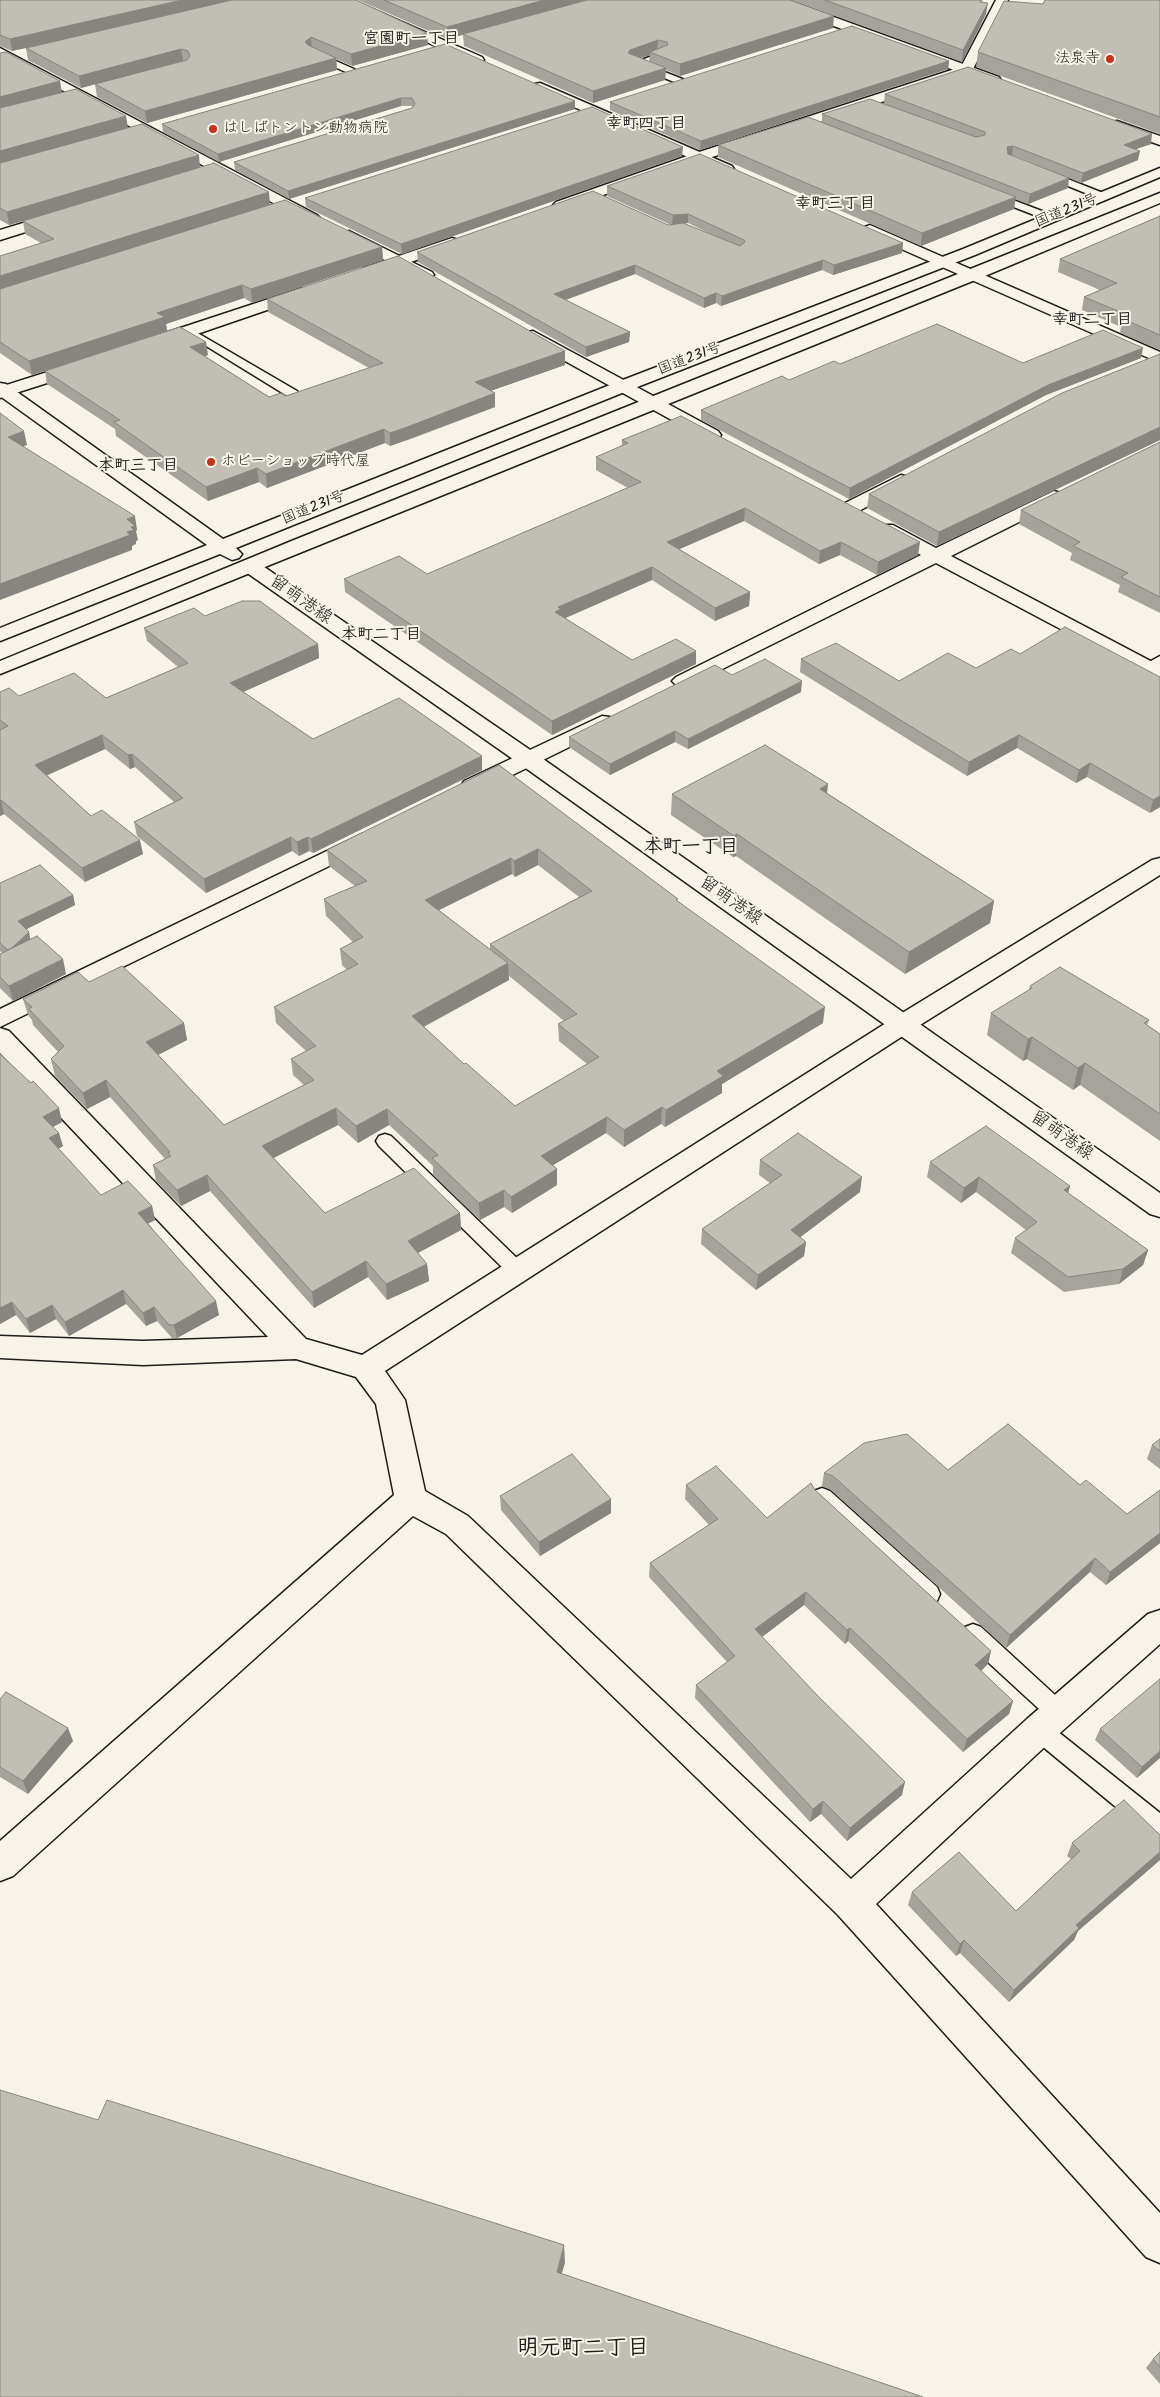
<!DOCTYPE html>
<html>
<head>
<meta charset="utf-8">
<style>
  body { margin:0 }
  canvas { display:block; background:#f7f3e8 }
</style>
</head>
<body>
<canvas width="1160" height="2397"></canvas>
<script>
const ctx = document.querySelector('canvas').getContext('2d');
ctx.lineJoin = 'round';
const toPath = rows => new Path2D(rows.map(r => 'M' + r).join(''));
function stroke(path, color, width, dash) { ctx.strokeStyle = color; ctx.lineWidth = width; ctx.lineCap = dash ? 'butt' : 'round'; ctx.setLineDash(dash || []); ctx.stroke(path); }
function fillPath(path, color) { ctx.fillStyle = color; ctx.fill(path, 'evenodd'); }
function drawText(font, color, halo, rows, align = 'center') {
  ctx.font = font + ' Kalam,"Klee One",sans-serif'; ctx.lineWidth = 4; ctx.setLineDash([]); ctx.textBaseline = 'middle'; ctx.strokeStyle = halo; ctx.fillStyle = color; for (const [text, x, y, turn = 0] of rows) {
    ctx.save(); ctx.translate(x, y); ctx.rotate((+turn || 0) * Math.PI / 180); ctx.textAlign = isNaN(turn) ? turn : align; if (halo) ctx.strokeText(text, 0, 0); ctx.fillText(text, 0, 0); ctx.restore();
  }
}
const lane = toPath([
  [313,51,354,69,356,71,348,73,310,56,308,54,313,51],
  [658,54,666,56,644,64,685,80,685,84,679,84,630,64,658,54],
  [1045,170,1108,195,1109,197,1100,199,1041,175,1041,171,1045,170],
  [992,192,1055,216,1056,218,1051,221,1047,220,988,197,988,193,992,192],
  [189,328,297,391,299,394,293,398,289,397,185,333,185,329,189,328],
  [1160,656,1160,666,1147,671,1140,667,1160,656],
  [385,1134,391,1136,525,1266,528,1271,525,1276,518,1278,511,1276,379,1146,376,1141,379,1136,385,1134],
  [822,1488,830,1491,937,1587,940,1594,937,1601,929,1604,921,1601,814,1503,811,1497,814,1491,822,1488],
  [973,1624,981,1627,1067,1706,1071,1713,1067,1720,1059,1723,1051,1720,965,1641,962,1634,965,1627,973,1624],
  [1039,1719,1047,1723,1160,1813,1160,1839,1151,1836,1031,1737,1027,1730,1031,1723,1039,1719]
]);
const street = toPath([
  [336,0,352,0,482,57,484,60,477,64,472,63,336,0],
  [769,0,787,0,999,77,1001,80,999,83,989,83,771,3,769,0],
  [0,48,317,215,320,218,312,223,307,221,0,57,0,48],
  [540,83,732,166,734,169,732,172,722,172,535,90,533,87,535,84,540,83],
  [1117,121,1160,136,1160,145,1112,128,1110,125,1112,122,1117,121],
  [59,212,64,214,67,217,64,220,0,240,0,230,59,212],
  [870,225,1160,352,1160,363,865,233,862,230,865,227,870,225],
  [349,231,432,272,434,275,426,280,420,278,344,239,341,236,349,231],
  [533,331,718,431,721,435,718,439,706,439,527,340,525,336,527,332,533,331],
  [901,475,908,477,910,481,908,485,855,513,848,515,841,513,839,509,841,505,901,475],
  [1054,491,1061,493,1063,497,1061,501,951,556,1160,666,1160,680,1153,678,936,563,690,685,683,687,676,685,672,681,676,677,921,555,879,533,876,529,879,525,893,525,936,548,1054,491],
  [602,716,610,717,613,722,610,727,480,791,472,793,464,791,461,786,464,781,602,716],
  [362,834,370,836,374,841,370,846,0,1027,0,1009,362,834],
  [903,1015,912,1018,916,1024,912,1030,385,1371,405,1400,425,1491,468,1516,851,1879,1027,1719,1148,1614,1160,1610,1160,1644,1051,1741,876,1904,1160,2213,1160,2263,1146,2257,838,1915,446,1534,413,1516,13,1876,0,1881,0,1841,394,1495,376,1404,356,1377,296,1359,143,1365,0,1358,0,1336,143,1341,268,1337,0,1053,0,1028,9,1031,306,1339,362,1355,894,1018,903,1015]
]);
const secondary = toPath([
  [996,0,1008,0,971,73,703,160,566,208,561,210,553,205,556,202,693,154,961,67,996,0],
  [452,238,458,240,460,243,458,246,375,274,363,274,361,271,363,268,452,238],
  [302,288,308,290,310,293,308,296,159,347,147,347,145,343,147,339,302,288],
  [82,361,88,362,91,366,88,370,0,398,0,387,82,361],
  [1160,858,1160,875,912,1030,903,1033,894,1030,890,1024,894,1018,1152,860,1160,858]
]);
const primary = toPath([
  [250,560,257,562,536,754,1160,1193,1160,1217,1150,1214,520,764,243,570,240,566,243,562,250,560]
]);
const highway = toPath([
  [1160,168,1160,177,975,255,627,391,236,548,242,554,239,558,232,560,220,554,0,641,0,628,207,545,0,396,0,383,6,384,223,539,615,383,963,249,1160,168],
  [1160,193,1160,203,980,278,0,674,0,661,294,540,1160,193]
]);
stroke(lane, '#1c1c1c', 3);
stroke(street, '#1c1c1c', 3);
stroke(secondary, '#1c1c1c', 3);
stroke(primary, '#1c1c1c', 3);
stroke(highway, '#1c1c1c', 3);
fillPath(lane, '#f7f3e8');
fillPath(street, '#f7f3e8');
fillPath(secondary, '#f7f3e8');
fillPath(primary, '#f7f3e8');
fillPath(highway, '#f7f3e8');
fillPath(toPath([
  [0,0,428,45,352,66,336,59,337,70,147,123,97,97,95,84,81,88,28,60,26,48,12,51,0,46],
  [358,0,586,0,833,28,680,76,666,70,665,80,593,103,464,46,463,35,447,39],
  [650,55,649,61,641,58],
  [792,0,983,0,982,2,986,14,962,62],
  [1160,0,1160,134,976,67,978,52],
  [445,44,575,109,289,199,235,170,234,162,412,108,412,106,401,106,219,162,163,132,162,124],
  [0,53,62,92,200,167,270,204,382,247,383,260,252,303,244,298,166,324,167,331,32,375,0,353,0,256,41,243,25,234,23,221,9,225,0,220],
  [949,61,948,69,700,150,610,110,610,102],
  [885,94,1151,144,1136,149,1138,160,1081,183,1012,155,1068,188,1028,204,1015,199,1014,209,921,246,718,157,718,145,822,122,822,114,884,103],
  [682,156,402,254,306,207,305,198],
  [607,186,903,243,902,253,833,275,822,270,721,306,716,303,704,308,635,274,566,300,630,332,629,342,586,357,418,262,417,252,671,225,607,196],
  [688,223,717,237,684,224],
  [1160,216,1160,350,1120,333,1121,327,1082,310,1084,297,1100,290,1058,272,1060,259],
  [267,299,565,351,565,365,490,391,495,407,411,439,390,446,385,443,267,488,259,482,208,501,116,436,115,429,47,384,45,371,208,355,205,356,269,397,286,396,369,368,268,312],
  [1160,354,1160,440,937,546,867,508,869,494],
  [1141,358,1046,395,849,499,701,420,701,410,789,380,840,364,1023,363],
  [622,440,918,555,877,575,840,555,819,564,744,521,679,549,750,592,749,606,715,621,652,580,565,618,632,660,696,664,552,735,345,592,344,579,427,574,628,488,596,470,596,457,622,446],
  [1160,442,1160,613,1118,592,1120,585,1070,560,1072,553,1019,524,1021,510],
  [205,616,318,644,319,658,243,692,313,739,482,756,482,770,313,853,309,851,299,856,292,851,206,893,137,836,134,822,174,802,135,767,130,769,105,749,47,775,91,816,143,854,85,882,4,814,0,816,0,692,19,696,106,698,178,667,147,641,144,628],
  [1020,654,1160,677,1160,807,1150,813,1087,777,1076,783,1017,748,967,776,800,672,801,659,899,681,976,668],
  [732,675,801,692,688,749,675,742,610,775,569,747,569,737],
  [499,765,678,901,823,1023,722,1084,722,1093,665,1127,661,1124,624,1147,606,1133,553,1165,557,1169,557,1185,512,1213,504,1207,480,1220,433,1175,433,1166,389,1125,358,1143,338,1125,274,1158,325,1213,460,1213,461,1230,418,1253,427,1264,429,1281,387,1300,368,1277,314,1308,210,1191,181,1206,156,1181,153,1165,165,1159,110,1097,87,1109,55,1076,51,1059,58,1052,33,1025,32,1020,28,1015,23,999,89,982,184,1023,187,1040,158,1055,224,1125,304,1085,293,1075,291,1059,306,1051,276,1023,274,1007,347,970,342,965,340,949,353,942,326,916,324,899,355,886,329,866,327,850],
  [538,865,579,897,490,944,490,950,439,910,512,874,515,877],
  [508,975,564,1021,558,1024,559,1041,587,1064,515,1106,464,1064,424,1027,509,980],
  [827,793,994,901,990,923,905,974,736,856,733,857,671,815,672,794],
  [0,883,73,895,75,905,26,929,30,939,66,974,13,1001,0,988,0,954,2,953,0,951],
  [1030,986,1149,1020,1147,1025,1160,1034,1160,1141,1080,1085,1073,1090,1027,1059,1023,1061,987,1035,991,1013,1029,990],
  [0,1054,62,1122,53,1127,63,1146,58,1149,101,1195,152,1206,155,1220,148,1223,219,1315,177,1338,172,1338,157,1321,146,1326,126,1304,69,1336,56,1319,30,1333,16,1315,0,1324],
  [760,1160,860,1192,800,1237,806,1242,804,1256,756,1290,701,1244,702,1229,770,1183,759,1175],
  [930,1162,1070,1186,1068,1193,1148,1250,1143,1265,1119,1284,1064,1292,1011,1253,1015,1238,1026,1230,976,1192,961,1203,927,1177],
  [1160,1439,1160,1469,1147,1459,1152,1445],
  [948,1470,1080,1485,1127,1514,1160,1490,1160,1543,1106,1585,1090,1572,1006,1648,831,1490,822,1486,824,1473],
  [686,1485,767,1518,815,1490,991,1651,988,1664,981,1671,1013,1701,1009,1714,963,1752,848,1641,845,1644,804,1605,762,1637,902,1795,847,1841,821,1814,810,1822,695,1698,696,1685,727,1662,649,1577,650,1563,709,1525,685,1499],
  [500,1496,611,1499,611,1513,540,1556,501,1510],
  [0,1699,73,1741,28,1794,0,1777],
  [1100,1729,1160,1758,1137,1778,1095,1740],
  [1160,1835,1160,1860,1078,1931,1074,1940,1009,2002,960,1953,956,1956,908,1905,912,1892,1016,1911,1071,1859,1067,1856,1072,1843],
  [1160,2352,1160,2384,1146,2368,1153,2359]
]), '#a5a39c');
fillPath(toPath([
  [182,0,234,0,12,51,10,39],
  [544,0,586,0,447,39,447,27],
  [988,3,986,14,962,62,963,50],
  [834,16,833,28,680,76,680,64],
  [427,33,428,45,352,66,351,54],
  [311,37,312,49,306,54,305,42],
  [658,40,657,52,650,52,650,55,629,62,628,53,630,50],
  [181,49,183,61,81,88,79,76],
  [336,58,337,70,147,123,145,111],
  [949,61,948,69,700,150,701,141],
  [666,68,665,80,593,103,593,91],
  [60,81,62,93,0,110,0,97],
  [401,98,401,106,219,162,218,154],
  [575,101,575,109,289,199,288,191],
  [126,116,128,128,0,164,0,151],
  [1152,134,1151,144,1122,154,1124,145],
  [1013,146,1012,155,1006,157,1007,147],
  [683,147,682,156,402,254,401,244],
  [1140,151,1138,160,1081,183,1083,173],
  [199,155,200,168,9,225,7,212],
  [1069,178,1068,188,1028,204,1030,194],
  [269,192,270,205,0,290,0,276],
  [1016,197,1014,209,921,246,922,233],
  [688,214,688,223,672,225,673,215],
  [903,243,902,253,833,275,834,265],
  [382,247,383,260,252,303,251,289],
  [823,260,822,270,721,306,722,296],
  [635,265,635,274,554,304,554,294],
  [242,285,244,298,166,324,167,331,32,375,29,361,157,313],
  [716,293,716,303,704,308,704,298],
  [630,332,629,342,586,357,586,347],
  [206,342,208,355,192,361,190,347],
  [1143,348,1141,358,1046,395,849,499,850,488,1048,385],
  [565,351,565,365,476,396,475,382],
  [495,393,495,407,390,446,390,433],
  [1160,427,1160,440,937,546,939,532],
  [384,429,385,443,267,488,266,474],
  [24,431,27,445,11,451,8,437],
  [257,468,259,482,208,501,206,487],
  [745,508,744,521,666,555,667,542],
  [135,516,137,530,136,531,138,540,136,541,136,544,132,546,132,550,0,600,0,584,127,519],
  [841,542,840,555,819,564,820,551],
  [920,542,918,555,877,575,878,562],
  [652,567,652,580,561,620,555,612,558,607],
  [750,592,749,606,715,621,715,608],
  [318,644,319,658,232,697,230,683],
  [696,651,696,664,552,735,552,721],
  [802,681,801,692,688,749,688,739],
  [675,731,675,742,610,775,610,764],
  [102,735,105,749,39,779,35,765],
  [1019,735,1017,748,967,776,969,762],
  [132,754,135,767,130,769,128,755],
  [482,756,482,770,313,853,311,839],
  [1090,763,1087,777,1076,783,1079,770],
  [828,784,826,805,820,789],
  [1160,796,1160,807,1150,813,1153,800],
  [0,800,1,800,4,814,0,816],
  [737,834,736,856,733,857,734,836],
  [291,837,292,851,206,893,204,879],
  [308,837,309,851,299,856,297,842],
  [140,840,143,854,85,882,82,868],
  [538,849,538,865,515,877,514,861],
  [511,858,512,874,427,916,425,900],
  [73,895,75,905,21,932,18,921],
  [994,901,990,923,905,974,909,952],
  [29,932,31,943,9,951],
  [63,959,66,974,13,1001,9,986],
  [508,963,509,980,413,1032,412,1016],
  [825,1007,823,1023,722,1084,722,1093,665,1127,666,1110,717,1071],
  [184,1023,187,1040,150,1059,146,1042],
  [1032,1037,1027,1059,1023,1061,1028,1039],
  [1085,1063,1080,1085,1073,1090,1078,1068],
  [106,1080,110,1097,87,1109,83,1093],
  [662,1107,661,1124,624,1147,624,1130],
  [59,1108,62,1122,47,1130,43,1117],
  [336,1108,338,1125,265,1162,262,1146],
  [387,1109,389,1125,358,1143,356,1126],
  [607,1117,606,1133,542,1172,541,1156],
  [59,1133,63,1146,53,1152,49,1138],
  [557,1169,557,1185,512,1213,511,1197],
  [207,1175,210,1191,181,1206,177,1190],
  [862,1177,860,1192,790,1245,791,1230],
  [979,1177,976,1192,961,1203,964,1188],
  [1070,1186,1066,1201,1064,1190],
  [504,1190,504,1207,480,1220,479,1203],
  [152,1206,155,1220,142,1227,138,1213],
  [460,1213,461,1230,410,1257,408,1241],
  [806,1242,804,1256,756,1290,758,1275],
  [1148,1250,1143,1265,1119,1284,1123,1269],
  [366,1261,368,1277,314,1308,312,1292],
  [427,1264,429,1281,387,1300,386,1284],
  [123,1290,126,1304,69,1336,65,1322],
  [216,1301,219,1315,177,1338,174,1325],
  [12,1302,16,1315,0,1324,0,1308],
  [52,1305,56,1319,30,1333,26,1319],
  [154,1307,157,1321,146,1326,143,1313],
  [611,1499,611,1513,540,1556,539,1542],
  [1160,1533,1160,1543,1106,1585,1110,1572],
  [1095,1558,1090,1572,1006,1648,1010,1635],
  [806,1592,804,1605,754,1643,755,1629],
  [850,1628,848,1641,845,1644,847,1630],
  [991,1651,988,1664,972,1679,975,1665],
  [1013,1701,1009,1714,963,1752,967,1739],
  [68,1728,73,1741,28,1794,23,1781],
  [1160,1751,1160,1758,1137,1778,1142,1767],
  [905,1782,902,1795,847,1841,850,1828],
  [823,1801,821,1814,810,1822,813,1809],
  [1160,1852,1160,1860,1078,1931,1074,1940,1009,2002,1014,1990,1076,1925],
  [964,1940,960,1953,956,1956,960,1944],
  [564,2245,565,2263,557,2289,557,2272]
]), '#86857f');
const building = toPath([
  [0,0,182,0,10,39,0,35,0,0],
  [232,0,356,0,427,33,351,54,311,37,305,42,308,45,336,58,145,111,95,84,187,60,190,56,188,51,181,49,79,76,26,48,232,0],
  [384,0,544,0,447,27,384,0],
  [587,0,790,0,834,16,680,64,650,52,668,45,667,42,658,40,630,50,628,53,666,68,593,91,463,34,587,0],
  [825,0,980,0,980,2,988,3,963,50,825,0],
  [1045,0,1160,0,1160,117,978,52,1004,1,1043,4,1045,0],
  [852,26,949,61,701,141,610,102,852,26],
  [445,44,575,101,288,191,234,162,412,108,415,104,412,98,401,98,218,154,162,124,445,44],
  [6,52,60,81,0,97,0,53,6,52],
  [968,67,1152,134,1124,145,1140,151,1083,173,1013,146,1007,147,1008,154,1069,178,1030,194,822,114,870,99,976,137,985,135,985,132,885,94,968,67],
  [76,89,126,116,0,151,0,108,76,89],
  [592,107,683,147,401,244,305,198,592,107],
  [808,117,1016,197,922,233,718,145,808,117],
  [142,124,199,155,7,212,0,208,0,163,142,124],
  [700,154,903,243,834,265,823,260,722,296,716,293,704,298,635,265,554,294,630,332,586,347,417,252,593,191,668,225,683,223,740,246,745,242,744,240,688,214,673,215,607,186,700,154],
  [214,163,269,192,0,276,0,256,54,239,23,221,214,163],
  [285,200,382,247,251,289,242,285,157,313,165,317,29,361,0,342,0,289,285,200],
  [1160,216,1160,335,1123,319,1130,316,1084,297,1117,283,1060,259,1160,216],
  [398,256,565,351,475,382,495,393,410,426,390,433,384,429,266,474,257,468,206,487,114,422,120,420,45,371,180,327,206,342,190,347,269,397,281,393,286,396,383,363,267,299,398,256],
  [937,324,1023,363,1103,330,1143,348,1048,385,850,488,701,410,782,376,789,380,834,361,840,364,937,324],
  [1160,354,1160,427,939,532,869,494,1062,393,1160,354],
  [0,413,24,431,8,437,135,516,127,519,135,526,131,527,134,530,127,532,130,535,0,584,0,413],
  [681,416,920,542,878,562,841,542,820,551,745,508,667,542,750,592,715,608,652,567,558,607,561,609,555,612,632,660,676,639,696,651,552,721,344,579,399,556,427,574,641,482,596,457,628,443,622,440,681,416],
  [1160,442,1160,597,1121,577,1128,573,1073,546,1080,542,1021,510,1160,442],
  [242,601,260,601,318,644,230,683,313,739,399,698,482,756,311,839,308,837,297,842,291,837,204,879,134,822,183,798,132,754,128,755,102,735,35,765,91,816,102,810,140,840,82,868,1,800,0,800,0,730,8,726,0,720,0,692,9,688,19,696,74,673,106,698,188,663,144,628,194,608,205,616,242,601],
  [1065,627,1160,677,1160,796,1153,800,1090,763,1079,770,1019,735,969,762,801,659,836,643,899,681,948,653,976,668,1011,649,1020,654,1065,627],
  [765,659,802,681,688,739,675,731,610,764,569,737,715,665,732,675,765,659],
  [765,745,828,784,820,789,994,901,909,952,737,834,734,836,672,794,765,745],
  [499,765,678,899,676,900,825,1007,717,1071,723,1076,666,1110,662,1107,624,1130,607,1117,541,1156,557,1169,511,1197,504,1190,479,1203,432,1158,438,1155,387,1109,356,1126,336,1108,262,1146,325,1213,414,1168,460,1213,408,1241,427,1264,386,1284,366,1261,312,1292,207,1175,177,1190,153,1165,171,1156,168,1153,170,1152,106,1080,83,1093,51,1059,64,1046,29,1009,32,1007,23,999,78,972,89,982,122,966,184,1023,146,1042,224,1125,314,1080,291,1059,316,1046,274,1007,358,964,340,949,363,937,324,899,367,881,327,850,499,765],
  [538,849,592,891,490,944,577,1014,558,1024,599,1057,515,1106,466,1063,464,1064,412,1016,508,963,425,900,511,858,514,861,538,849],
  [40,865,73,895,18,921,29,932,13,947,8,950,0,943,0,883,40,865],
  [37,936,63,959,9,986,0,977,0,954,37,936],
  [1060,967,1149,1020,1144,1023,1160,1034,1160,1114,1085,1063,1078,1068,1032,1037,1028,1039,991,1013,1032,988,1030,986,1060,967],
  [0,1054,31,1083,33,1081,59,1108,43,1117,59,1133,49,1138,101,1195,128,1181,152,1206,138,1213,216,1301,174,1325,169,1325,154,1307,143,1313,123,1290,65,1322,52,1305,26,1319,12,1302,0,1308,0,1054],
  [986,1126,1070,1186,1064,1190,1148,1250,1123,1269,1068,1277,1015,1238,1037,1222,979,1177,964,1188,930,1162,986,1126],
  [798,1133,862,1177,791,1230,806,1242,758,1275,702,1229,782,1175,760,1160,798,1133],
  [1008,1424,1080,1485,1086,1480,1127,1514,1160,1490,1160,1533,1110,1572,1095,1558,1010,1635,833,1476,824,1473,864,1443,907,1434,948,1470,1008,1424],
  [1160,1439,1160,1451,1152,1445,1160,1439],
  [572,1454,611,1499,539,1542,500,1496,572,1454],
  [716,1466,767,1518,811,1483,815,1490,991,1651,975,1665,1013,1701,967,1739,850,1628,847,1630,806,1592,755,1629,816,1694,905,1782,850,1828,823,1801,813,1809,696,1685,735,1656,650,1563,718,1519,686,1485,716,1466],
  [1160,1679,1160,1751,1142,1767,1100,1729,1160,1679],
  [6,1692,68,1728,23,1781,0,1767,0,1699,6,1692],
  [1124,1800,1160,1835,1160,1852,1076,1925,1079,1928,1014,1990,964,1940,960,1944,912,1892,959,1852,1016,1911,1080,1851,1072,1843,1124,1800],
  [0,2090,98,2120,107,2100,564,2245,557,2272,923,2397,0,2397,0,2090],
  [1160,2352,1160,2367,1153,2359,1160,2352]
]);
fillPath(building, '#c0beb5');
stroke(building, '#86857f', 1);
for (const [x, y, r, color] of [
  [1110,59,5,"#c8321e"],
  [213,129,5,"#c8321e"],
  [211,462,5,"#c8321e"]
]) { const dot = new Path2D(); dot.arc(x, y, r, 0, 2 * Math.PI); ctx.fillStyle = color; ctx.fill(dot); stroke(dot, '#f7f3e8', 2); }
drawText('15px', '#1c1c1c', '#f7f3e8', [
  ["法泉寺",1100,59,"right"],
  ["はしばトントン動物病院",223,129],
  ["ホビーショップ時代屋",221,462]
], 'left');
drawText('15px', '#1c1c1c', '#f7f3e8', [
  ["国道231号",1067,212,-22],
  ["国道231号",690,360,-21],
  ["国道231号",314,509,-22]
]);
drawText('bold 16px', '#1c1c1c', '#f7f3e8', [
  ["宮園町一丁目",411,40],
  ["幸町四丁目",646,125],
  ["幸町三丁目",835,205],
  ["幸町二丁目",1092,321],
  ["本町三丁目",138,467],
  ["本町二丁目",381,636]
]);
drawText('18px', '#1c1c1c', '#f7f3e8', [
  ["留萌港線",300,601,35],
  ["留萌港線",730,902,35],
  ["留萌港線",1061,1137,35]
]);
drawText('bold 19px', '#1c1c1c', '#f7f3e8', [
  ["本町一丁目",691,849]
]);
drawText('bold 22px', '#1c1c1c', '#f7f3e8', [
  ["明元町二丁目",583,2350]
]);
</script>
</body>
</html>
